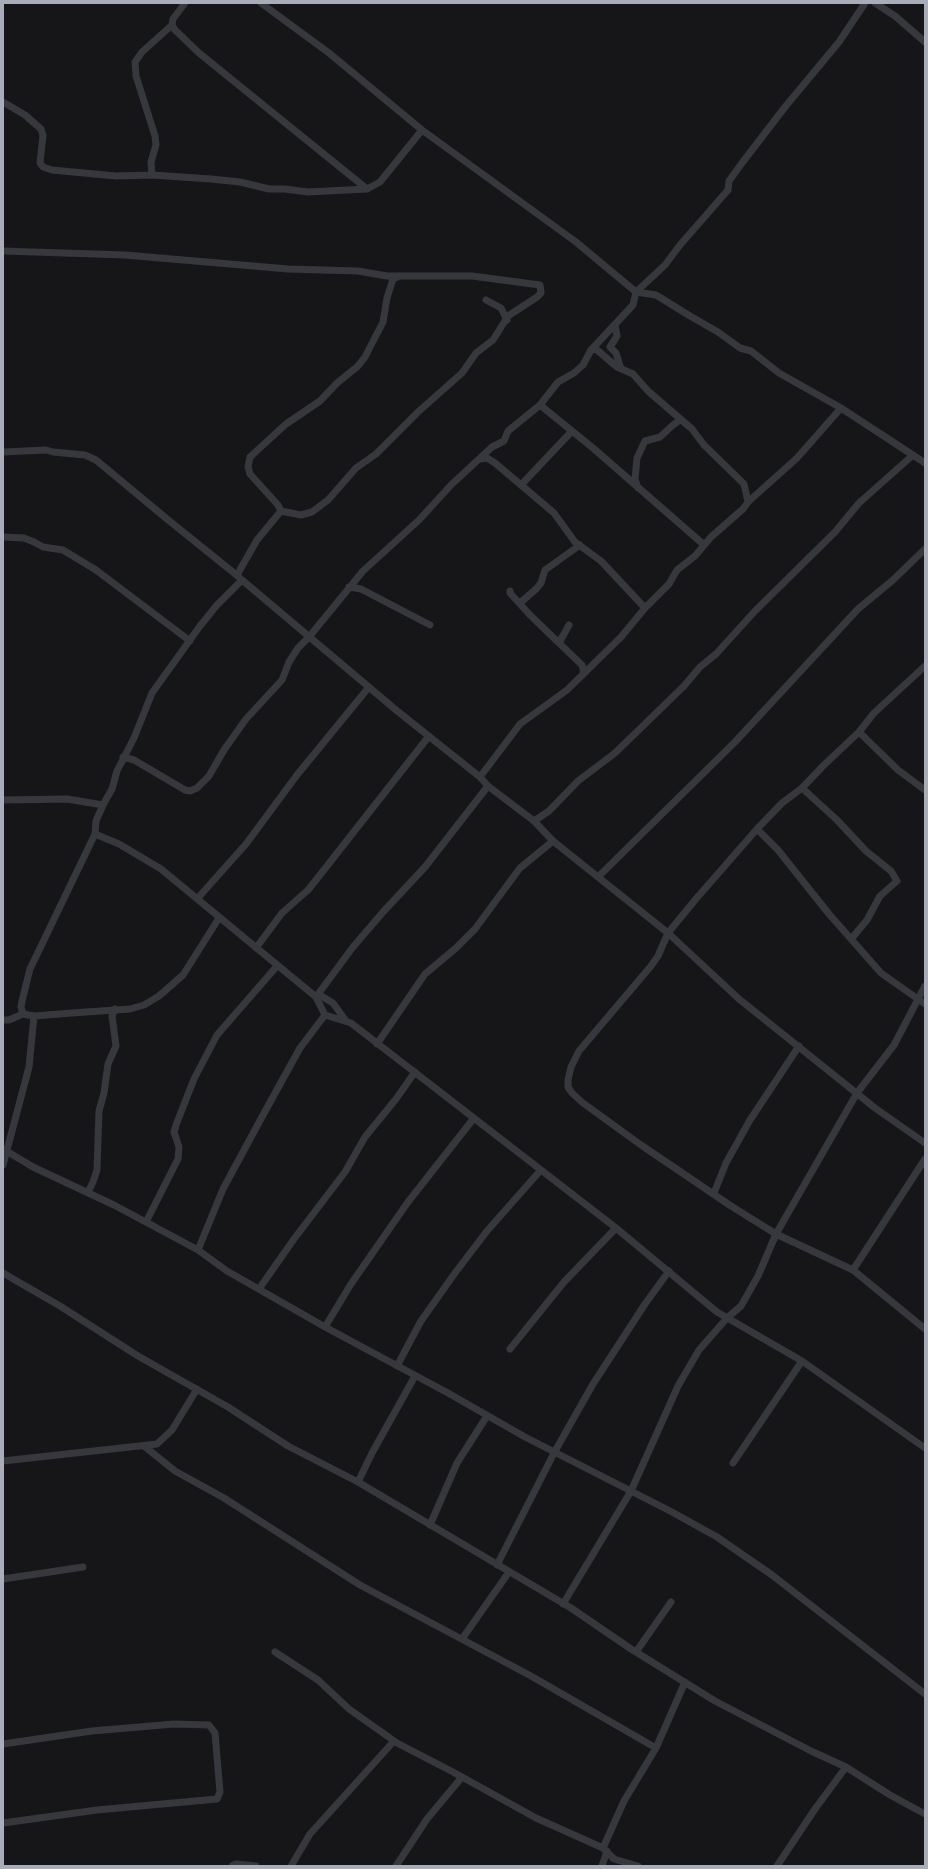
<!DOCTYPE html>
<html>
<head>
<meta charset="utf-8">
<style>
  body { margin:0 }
  #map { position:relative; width:928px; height:1869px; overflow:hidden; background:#161618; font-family:"Fira Sans",sans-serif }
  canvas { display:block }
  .frame { position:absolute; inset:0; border:4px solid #a8adb8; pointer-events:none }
</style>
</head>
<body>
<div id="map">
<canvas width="928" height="1869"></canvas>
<div class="frame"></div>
</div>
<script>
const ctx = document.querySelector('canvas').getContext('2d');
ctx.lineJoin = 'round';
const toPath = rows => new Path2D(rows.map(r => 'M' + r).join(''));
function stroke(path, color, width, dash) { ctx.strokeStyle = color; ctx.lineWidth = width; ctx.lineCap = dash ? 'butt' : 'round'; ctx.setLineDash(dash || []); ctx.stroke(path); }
stroke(toPath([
  [185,3,173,19,172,25,175,30,199,53,367,189,380,182,422,130],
  [261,3,329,53,422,130,576,242,636,292,656,295,690,316,718,332,740,348,751,351,779,373,841,408,925,463],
  [875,3,895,16,925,42],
  [3,102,25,115,41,129,43,135,40,163,43,167,52,170,116,176,152,175,211,179,240,182,269,189,285,189,308,192,367,189],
  [152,175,151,162,156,145,155,136,136,76,135,62,142,52,172,25],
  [3,251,125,255,288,269,358,271,387,276,472,276,540,285,541,293,537,297,508,316,493,340,476,353,462,373,418,412,376,454,356,468,328,500,312,512,301,515,281,511,257,540,237,575],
  [486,300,501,308,507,320],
  [615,325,617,336,610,347,616,353,621,369],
  [591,350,596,349,617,367,633,374,648,391,692,429,704,445,744,484,748,502],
  [540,405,593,448,703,544],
  [3,452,46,450,53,452,85,455,96,460,167,519,239,577],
  [480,459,487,458,495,463,554,513,575,542,601,561,645,608],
  [521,485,572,431],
  [638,488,635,479,637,458,645,441,660,437,673,425,680,420],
  [281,511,278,505,250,474,248,467,250,457,286,424,320,401,337,383,357,367,365,357,383,322,387,298,393,279,399,276],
  [3,537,24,538,34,542,43,547,63,550,96,570,190,641],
  [349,587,361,589,430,625],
  [510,591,510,593,530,615,559,643],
  [520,603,536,589,541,583,545,570,580,545],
  [569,625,559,643,582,665,584,673],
  [925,666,874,713,859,732,824,765,802,788,782,803,757,829,695,900,668,933,658,956,651,966,579,1051,571,1067,568,1080,568,1087,572,1093,583,1103,641,1145,731,1206,776,1234,853,1270,925,1329],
  [859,732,898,770,925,790],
  [123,757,134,760,185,790,190,791,197,788,209,776,224,750,246,719,282,680,289,662,298,648,309,637,363,571,419,520,451,485,492,447,504,441,508,431,540,405,558,382,574,373,583,365,591,350,633,305,636,292,665,265,680,245,728,190,729,181,742,163,785,107,839,42,865,3],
  [480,777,520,724,567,690,621,637,645,608,669,584,677,570,695,556,711,537,743,509,748,502,797,458,841,408],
  [802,788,837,820,866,851,891,871,897,881,880,896,867,920,852,938],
  [3,800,67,799,103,805],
  [534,821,549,811,578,781,615,753,684,686,700,667,716,654,755,611,835,532,859,503,913,455],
  [757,829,778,850,829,914,881,973,925,1004],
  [95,834,119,844,161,869,316,997,325,1015,351,1023,616,1228,717,1312,802,1361,925,1448],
  [598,877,735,742,858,609,893,580,925,549],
  [197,899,246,844,297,775,369,687],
  [256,948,282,913,308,890,316,880,429,736],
  [318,994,333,1003,346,1021],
  [316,997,353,947,383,912,425,867,488,786],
  [23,1014,34,1016,72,1013,130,1009,144,1005,159,996,183,975,219,918],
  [3,1020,9,1020,23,1014,21,1007,22,1001,30,969,95,834,96,821,103,805,112,789,117,771,134,738,152,693,200,626,217,605,242,580,396,710,480,777,488,786,534,821,553,841,668,933,739,999,875,1108,925,1143],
  [377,1044,425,974,456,948,475,929,520,868,553,841],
  [3,1149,33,1167,114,1205,198,1250,227,1271,325,1327,448,1393,525,1437,672,1512,717,1537,772,1575,925,1694],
  [3,1165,29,1067,34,1016],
  [88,1192,93,1182,97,1170,99,1111,104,1093,108,1064,116,1046,112,1016,115,1009],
  [714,1193,726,1163,750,1120,799,1046],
  [146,1222,178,1159,179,1147,174,1132,176,1125,194,1079,217,1035,277,966],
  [198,1250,223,1189,263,1115,300,1048,325,1015],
  [853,1270,925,1159],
  [3,1273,60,1306,138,1356,228,1407,288,1446,358,1482,571,1608,631,1649,715,1701,811,1751,846,1767,890,1795,925,1814],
  [259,1289,294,1239,345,1172,365,1137,396,1099,415,1072],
  [325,1327,351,1284,408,1202,474,1118],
  [510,1349,564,1282,616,1228],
  [397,1366,421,1321,455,1273,487,1231,540,1171],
  [144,1446,175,1471,224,1498,360,1585,531,1676,656,1748],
  [3,1461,157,1444,172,1430,197,1389],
  [733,1463,802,1361],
  [358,1482,372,1453,415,1376],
  [430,1525,457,1463,487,1416],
  [497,1565,554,1453,593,1384,645,1304,669,1271],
  [3,1579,83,1567],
  [563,1604,631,1491,678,1386,699,1350,727,1318,741,1306,758,1276,776,1234,857,1093,894,1045,925,986],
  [462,1639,509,1572],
  [275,1652,318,1680,349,1709,397,1743,453,1772,536,1818,603,1848,614,1859,638,1866],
  [636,1652,671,1602],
  [3,1744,92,1731,174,1724,209,1725,215,1733,220,1792,217,1799,97,1810,3,1823],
  [603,1848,624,1801,656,1748,685,1682],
  [232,1866,236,1864,256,1866],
  [291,1866,310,1834,394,1741],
  [396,1866,427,1819,462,1777],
  [602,1866,607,1851],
  [777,1866,815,1809,846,1767]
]), '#37383d', 7);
</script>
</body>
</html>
